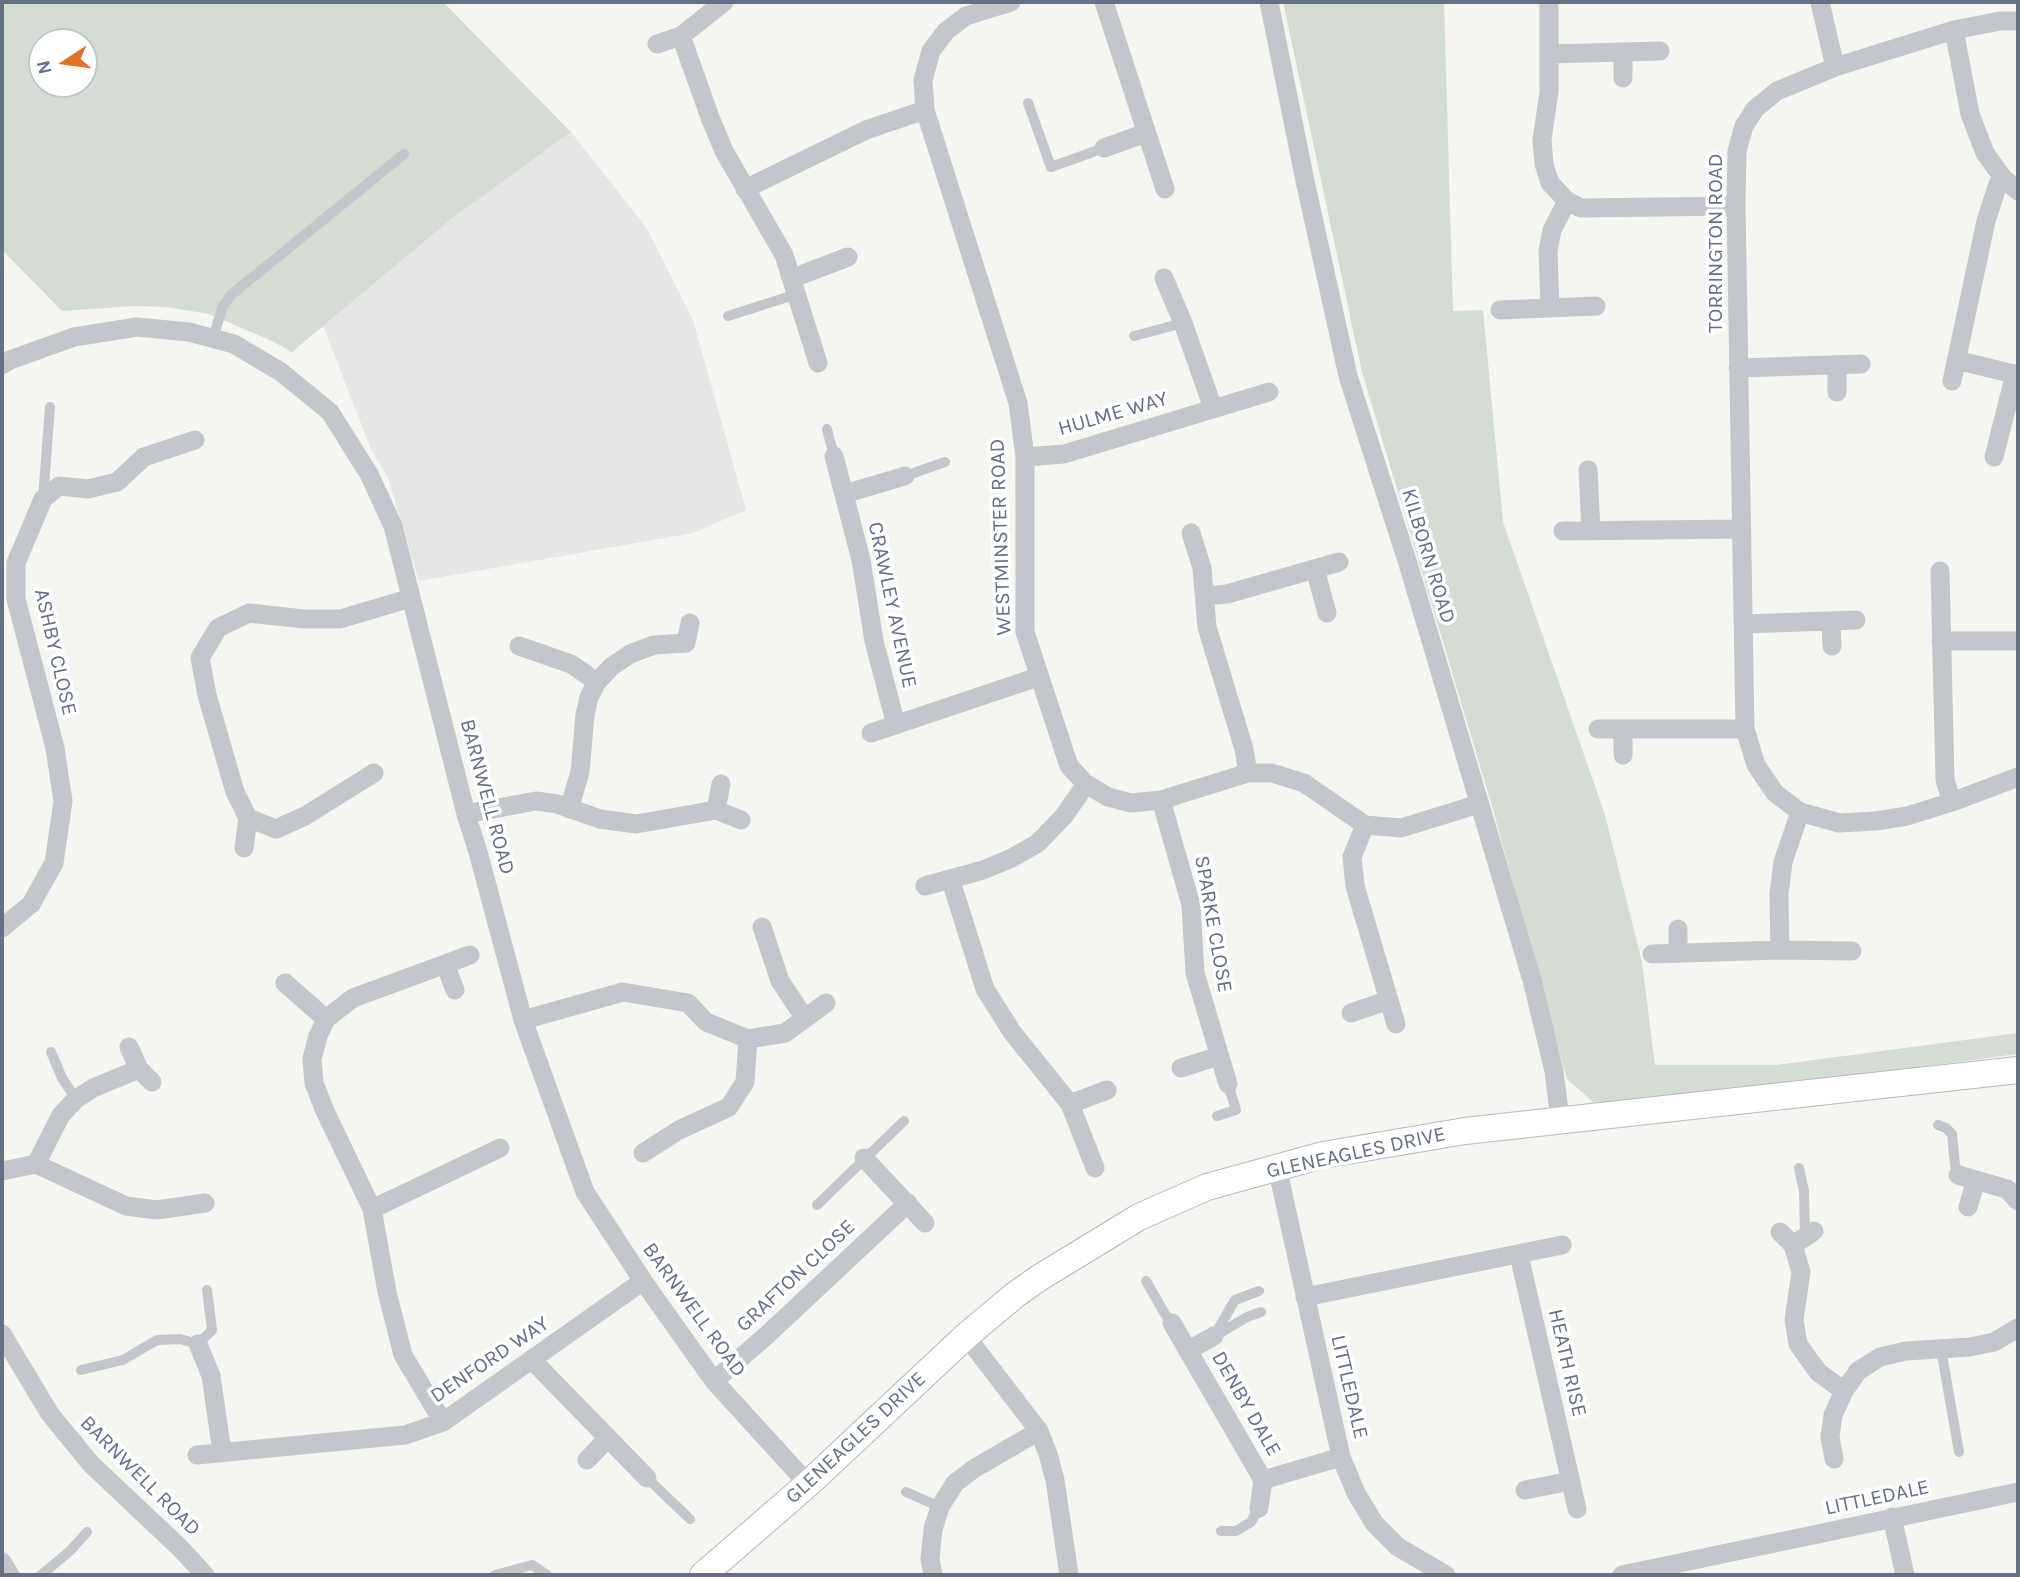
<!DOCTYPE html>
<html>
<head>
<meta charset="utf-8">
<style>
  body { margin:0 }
  #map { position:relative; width:2020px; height:1577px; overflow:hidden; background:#f5f5f2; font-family:Karla,sans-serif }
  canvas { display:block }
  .frame { position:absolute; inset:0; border:4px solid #657083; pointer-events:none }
  .north { position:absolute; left:28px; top:28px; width:70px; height:70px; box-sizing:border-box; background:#fff; border:2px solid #c1c6cd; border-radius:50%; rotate:257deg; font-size:19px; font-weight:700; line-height:28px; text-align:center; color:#657083 }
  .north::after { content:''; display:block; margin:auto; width:24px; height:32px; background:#e17226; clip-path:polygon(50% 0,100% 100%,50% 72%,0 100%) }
</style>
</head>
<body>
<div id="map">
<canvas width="2020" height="1577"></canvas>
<div class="frame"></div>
<div class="north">N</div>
</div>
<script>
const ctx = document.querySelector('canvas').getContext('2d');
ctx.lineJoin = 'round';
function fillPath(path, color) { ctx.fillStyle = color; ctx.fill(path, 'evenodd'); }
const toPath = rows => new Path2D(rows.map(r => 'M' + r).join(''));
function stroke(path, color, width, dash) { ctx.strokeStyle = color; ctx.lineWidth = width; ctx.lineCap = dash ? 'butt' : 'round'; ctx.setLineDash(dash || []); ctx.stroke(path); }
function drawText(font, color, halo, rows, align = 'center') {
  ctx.font = font + ' Karla,sans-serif'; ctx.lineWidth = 7; ctx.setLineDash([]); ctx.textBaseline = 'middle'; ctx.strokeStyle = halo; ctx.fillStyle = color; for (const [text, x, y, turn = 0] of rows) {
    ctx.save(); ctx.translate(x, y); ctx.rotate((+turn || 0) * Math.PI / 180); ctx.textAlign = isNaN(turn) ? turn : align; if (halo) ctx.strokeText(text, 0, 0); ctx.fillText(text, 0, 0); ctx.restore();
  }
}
fillPath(toPath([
  [571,132,646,227,693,320,746,510,693,533,419,581,388,478,371,449,323,326,450,220]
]), '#e5e6e5');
fillPath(toPath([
  [2,2,443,2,571,132,450,220,292,352,272,341,209,314,167,307,134,306,62,311,2,250],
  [42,42,84,42,84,84,42,84],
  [1283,2,1444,2,1453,311,1483,310,1503,522,1605,815,1642,962,1655,1065,1776,1065,2018,1033,2018,1054,1777,1086,1594,1103,1567,1079,1490,799,1362,372]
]), '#d5dcd3');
const secondary = toPath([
  [703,1575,808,1484,966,1336,1015,1295,1039,1278,1139,1217,1207,1187,1323,1155,1465,1131,2018,1070]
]);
stroke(secondary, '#b6b9be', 28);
stroke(toPath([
  [1028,103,1051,167,1104,148],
  [728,316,797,294],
  [1134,336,1183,323],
  [213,338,223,306,231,295,404,154],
  [827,429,834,456],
  [905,476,945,462],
  [43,499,50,407],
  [51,1052,62,1078,76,1099],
  [1217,1116,1236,1110,1228,1084],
  [1938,1125,1946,1128,1952,1134,1955,1165,1958,1175],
  [1799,1168,1804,1191,1805,1236],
  [817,1205,904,1121],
  [1146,1281,1165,1314,1172,1323],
  [1214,1336,1235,1300,1259,1291],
  [1215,1336,1247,1317,1261,1312],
  [1941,1349,1959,1452],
  [81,1370,123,1360,157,1340,180,1339,198,1344,212,1330,207,1290],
  [647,1478,690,1519],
  [906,1492,940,1507],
  [1221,1531,1236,1531,1251,1522,1259,1508],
  [41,1575,70,1551,87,1532],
  [495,1575,532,1565,547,1575]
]), '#c3c6ca', 10);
stroke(toPath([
  [724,2,681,36,711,120,724,151,784,255,818,363],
  [1011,2,966,16,946,31,931,51,923,80,925,110,1018,403,1025,457,1025,632,1069,766,1086,784,1108,797,1131,803,1161,800,1248,773,1272,773,1304,783,1365,825,1401,828,1479,804],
  [1104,2,1165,189],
  [1269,2,1305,181,1348,376,1409,567,1532,980,1554,1071,1560,1119],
  [1549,2,1549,92,1542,140,1544,164,1550,183,1567,201,1581,208,1736,206],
  [1820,2,1835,67],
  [2018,21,2000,21,1954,30,1835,67,1777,91,1755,109,1744,126,1737,151,1736,206,1745,729,1756,765,1775,793,1800,812,1839,823,1876,821,1907,816,1952,802,2018,777],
  [1954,30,1970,114,1985,153,2003,178,2018,191],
  [657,44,681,36],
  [1623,52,1623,78],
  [1550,54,1660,51],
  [1104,148,1146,133],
  [745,189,866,130,925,110],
  [793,278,848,257],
  [1164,278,1183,323,1213,408],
  [1550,308,1548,251,1552,230,1567,201],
  [1500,310,1596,306],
  [1956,360,2018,375],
  [2,365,10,360,74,337,137,327,189,332,234,344,281,372,330,412,369,474,393,526,466,814,478,852,523,1020,585,1192,643,1281,714,1381,808,1484],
  [1837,365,1837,392],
  [1738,368,1861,364],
  [1952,381,1986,221,1998,184,2003,178],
  [834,456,861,560,874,641,896,725],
  [1025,457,1064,454,1269,392],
  [1994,457,2015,374],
  [1588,470,1591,530],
  [844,494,905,476],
  [1563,531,1741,529],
  [1191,533,1202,568,1207,627,1244,749,1248,773],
  [1315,569,1327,613],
  [1940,571,1945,780,1952,802],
  [1206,596,1227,594,1339,562],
  [1831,622,1832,646],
  [1744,624,1856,620],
  [1941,641,2018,641],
  [519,646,571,664,597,682],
  [1598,729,1745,729],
  [871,733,1038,677],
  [1623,755,1623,730],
  [374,773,305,816,276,829,248,818,235,792,207,695,200,658,218,628,249,613,304,619,340,619,411,598],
  [1161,800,1191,905,1195,973,1228,1084],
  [569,809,580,772,585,715,589,697,597,682,611,667,630,654,654,645,686,643,690,623],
  [716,810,721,784],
  [466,814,536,801,557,804,600,819,636,824,716,810,741,820],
  [1365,825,1352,857,1355,886,1396,1024],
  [244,848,248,818],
  [951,881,985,989,1012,1032,1070,1104,1095,1168],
  [925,886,983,870,1012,858,1038,843,1064,816,1086,784],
  [762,927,780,981,804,1017],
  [2,928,31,904,54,863,63,801,55,748,16,599,16,563,43,499,59,486,88,489,117,482,144,457,195,440],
  [1678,929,1678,953],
  [1780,950,1779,894,1783,862,1800,812],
  [1652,954,1780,950,1852,951],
  [445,964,455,990],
  [285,983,326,1019],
  [1351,1013,1389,1000],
  [523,1020,623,992,688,1003,706,1022,748,1039,785,1033,826,1003],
  [129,1047,139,1069,152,1082],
  [1181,1068,1219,1056],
  [1070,1104,1107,1090],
  [643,1153,679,1130,729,1107,745,1082,748,1039],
  [864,1158,925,1223],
  [36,1164,61,1115,76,1099,93,1088,139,1069],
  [1277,1167,1341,1457,1356,1493,1374,1523,1398,1547,1446,1575],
  [2,1171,36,1164,126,1206,157,1210,205,1203],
  [1958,1175,2007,1189,2018,1201],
  [1968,1207,1976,1180],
  [372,1209,500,1148],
  [1780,1232,1793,1245,1801,1272,1794,1320,1798,1344,1818,1372,1844,1391],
  [1793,1245,1814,1231],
  [1519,1255,1577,1509],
  [1305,1297,1562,1245],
  [1172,1323,1263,1480,1259,1508],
  [2,1334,50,1414,91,1464,180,1548,205,1575],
  [966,1336,1039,1431,1048,1454,1055,1480,1069,1575],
  [198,1344,211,1376,222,1452],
  [1189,1350,1214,1336],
  [532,1360,647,1478],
  [714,1381,767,1335,908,1203],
  [443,1422,403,1355,387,1292,372,1209,324,1109,314,1083,312,1059,318,1036,326,1019,353,998,470,955],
  [197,1455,405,1435,443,1422,643,1281],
  [1834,1459,1830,1437,1833,1415,1844,1391,1858,1371,1880,1357,1906,1351,1970,1347,1994,1342,2018,1328],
  [587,1460,607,1439],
  [1263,1480,1341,1457],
  [1525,1490,1571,1481],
  [1892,1517,1905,1575],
  [2,1562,10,1575],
  [933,1575,930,1559,933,1529,940,1507,955,1483,975,1468,1039,1431],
  [1622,1575,2018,1492]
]), '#c3c6ca', 19);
stroke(secondary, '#fff', 26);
drawText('21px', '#657083', '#fff', [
  ["TORRINGTON ROAD",1716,243,-90],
  ["HULME WAY",1113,414,-16],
  ["WESTMINSTER ROAD",1001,537,-92],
  ["KILBORN ROAD",1428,556,73],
  ["CRAWLEY AVENUE",892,605,78],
  ["ASHBY CLOSE",55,652,77],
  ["BARNWELL ROAD",487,797,75],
  ["SPARKE CLOSE",1213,924,80],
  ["GLENEAGLES DRIVE",1356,1153,-12],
  ["GRAFTON CLOSE",796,1276,-43],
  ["BARNWELL ROAD",694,1310,54],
  ["DENFORD WAY",490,1360,-34],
  ["HEATH RISE",1567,1363,77],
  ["LITTLEDALE",1349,1387,77],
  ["DENBY DALE",1246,1404,60],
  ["GLENEAGLES DRIVE",856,1438,-43],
  ["BARNWELL ROAD",140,1476,45],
  ["LITTLEDALE",1877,1498,-12]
]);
</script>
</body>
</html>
